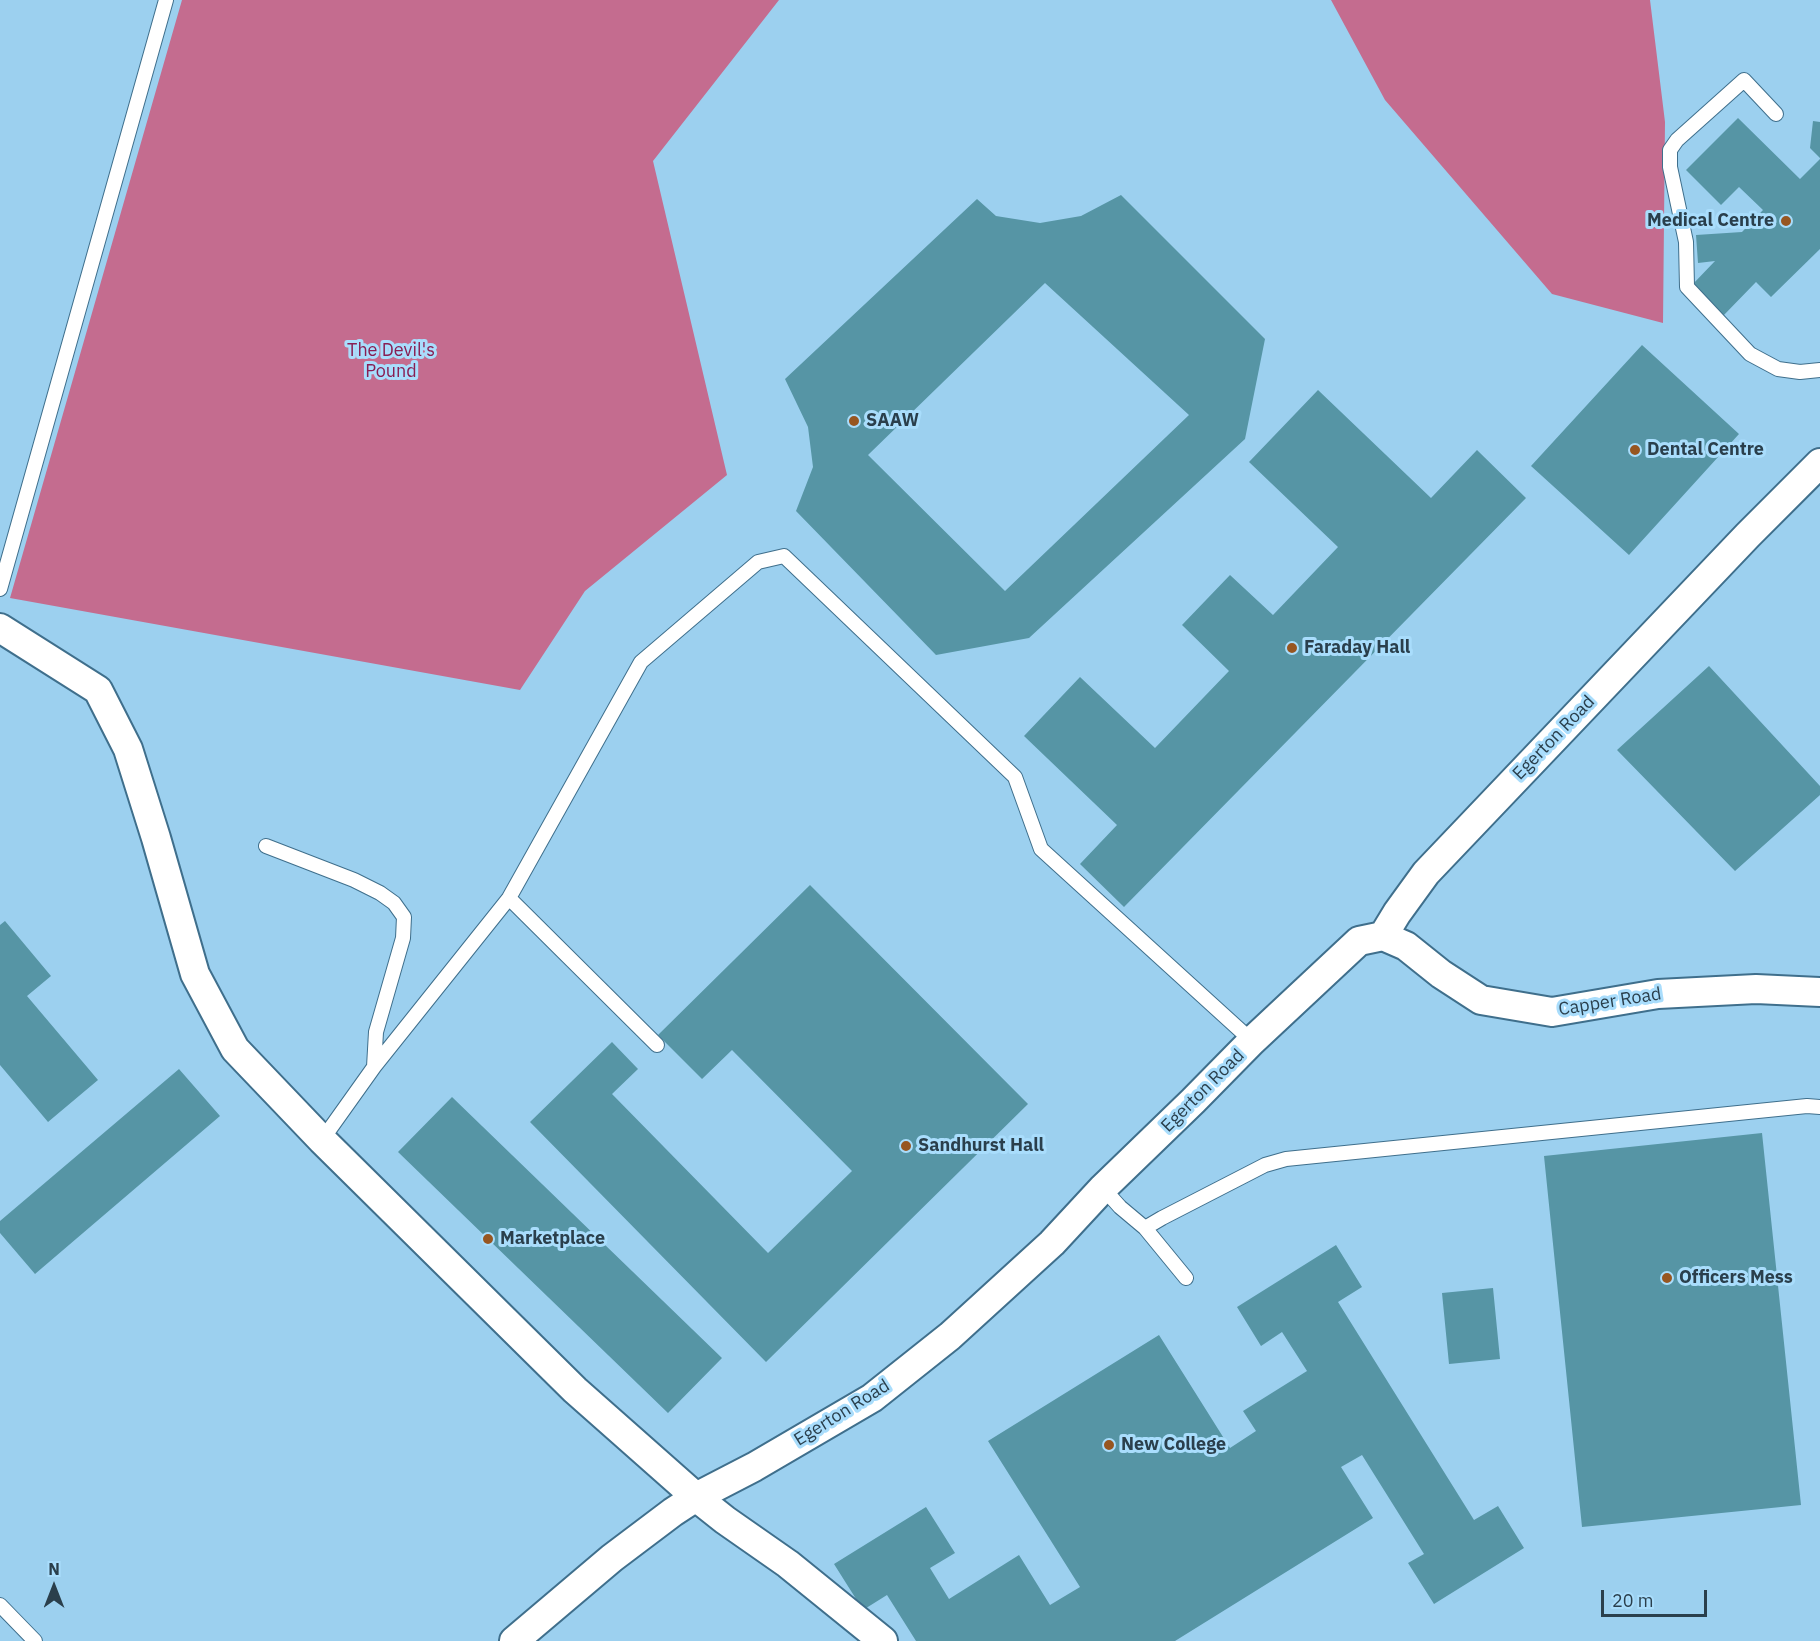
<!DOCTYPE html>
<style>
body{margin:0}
#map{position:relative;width:1820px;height:1641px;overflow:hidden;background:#9cd0ef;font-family:"IBM Plex Sans",sans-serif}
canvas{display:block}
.north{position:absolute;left:24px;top:1557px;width:60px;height:60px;-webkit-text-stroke:4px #a9ddfc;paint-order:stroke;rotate:0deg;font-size:16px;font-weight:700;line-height:24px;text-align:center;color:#2a3f4c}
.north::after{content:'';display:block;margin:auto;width:21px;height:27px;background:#2a3f4c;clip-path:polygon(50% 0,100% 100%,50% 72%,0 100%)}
.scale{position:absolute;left:1601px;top:1590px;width:106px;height:27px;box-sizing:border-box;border:3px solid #2a3f4c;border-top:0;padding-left:8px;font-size:18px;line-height:21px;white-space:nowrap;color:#2a3f4c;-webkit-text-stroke:4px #a9ddfc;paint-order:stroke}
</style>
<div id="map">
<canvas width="1820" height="1641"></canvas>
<div class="north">N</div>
<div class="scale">20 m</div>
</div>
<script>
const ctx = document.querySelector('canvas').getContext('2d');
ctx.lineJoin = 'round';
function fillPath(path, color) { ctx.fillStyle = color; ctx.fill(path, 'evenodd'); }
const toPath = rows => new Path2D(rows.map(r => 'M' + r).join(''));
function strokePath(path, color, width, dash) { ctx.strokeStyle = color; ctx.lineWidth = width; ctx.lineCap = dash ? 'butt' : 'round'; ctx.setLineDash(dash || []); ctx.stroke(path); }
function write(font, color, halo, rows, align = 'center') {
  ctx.font = font + ' "IBM Plex Sans",sans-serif'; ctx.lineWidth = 6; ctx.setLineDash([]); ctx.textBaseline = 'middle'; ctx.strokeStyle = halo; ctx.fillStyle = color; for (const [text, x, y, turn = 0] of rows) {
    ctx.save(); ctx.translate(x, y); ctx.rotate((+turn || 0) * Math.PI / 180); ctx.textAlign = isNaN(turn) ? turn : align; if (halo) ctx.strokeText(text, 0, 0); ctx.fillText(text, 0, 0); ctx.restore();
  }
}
const forest = toPath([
 [182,0,779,0,653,161,727,475,585,591,520,690,10,598],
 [1331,0,1650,0,1665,122,1663,323,1552,294,1385,100]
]);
const building = toPath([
 [1738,118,1800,179,1820,159,1820,249,1771,297,1756,282,1723,316,1692,285,1715,261,1698,263,1696,235,1742,232,1763,210,1739,187,1721,205,1686,170],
 [1813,121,1820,122,1820,158,1810,148],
 [1121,195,1265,339,1245,439,1029,638,936,655,796,511,813,467,808,427,785,379,977,199,996,216,1040,223,1081,216],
 [1045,283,1189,415,1005,591,868,455],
 [1642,345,1739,434,1629,555,1531,466],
 [1318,390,1431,498,1477,450,1526,498,1124,907,1080,864,1117,825,1024,736,1080,677,1155,748,1229,671,1182,625,1230,575,1273,615,1338,547,1249,462],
 [1709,666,1820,786,1820,795,1735,871,1617,750],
 [810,885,1028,1104,766,1362,530,1122,612,1042,638,1069,612,1094,768,1253,852,1171,732,1050,702,1079,658,1035],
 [5,921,51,976,27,996,98,1080,48,1122,0,1065,0,925],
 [179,1069,220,1116,35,1274,0,1233,0,1221],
 [452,1097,722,1358,668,1413,398,1152],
 [1762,1133,1801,1505,1582,1527,1544,1156],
 [1336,1245,1362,1287,1338,1302,1474,1520,1498,1506,1524,1548,1434,1604,1408,1563,1424,1554,1362,1455,1341,1467,1373,1518,1175,1641,916,1641,887,1595,863,1610,834,1564,926,1507,955,1553,930,1568,949,1599,1019,1555,1050,1605,1080,1587,988,1441,1159,1335,1230,1448,1256,1431,1243,1411,1307,1371,1282,1332,1261,1346,1237,1307],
 [1493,1288,1500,1359,1449,1364,1442,1293]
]);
const lane = toPath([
 [1776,114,1744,80,1677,140,1670,150,1670,167,1686,242,1687,287,1750,354,1778,369,1800,372,1820,370],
 [0,589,166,0],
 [266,846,354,880,380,893,394,903,404,917,403,938,376,1032,374,1067],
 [509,898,657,1045],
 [322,1140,374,1067,509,898,641,662,758,562,784,556,1015,777,1041,849,1252,1041],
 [1103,1188,1120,1207,1145,1228,1186,1278],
 [1145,1228,1162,1218,1265,1165,1286,1159,1807,1106,1820,1107],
 [0,1605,35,1641]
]);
const street = toPath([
 [0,628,98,690,128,749,156,838,195,974,235,1049,322,1140,575,1390,696,1497,725,1520,788,1564,883,1641],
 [1383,936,1397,913,1426,873,1748,535,1820,463],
 [1383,936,1406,946,1441,974,1481,1000,1552,1012,1658,994,1756,989,1820,992],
 [514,1641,612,1558,673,1512,696,1497,754,1467,872,1398,950,1336,1052,1243,1103,1188,1193,1101,1252,1041,1359,941,1383,936]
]);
const markers = [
 [1786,221,6,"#975621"],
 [854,421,6,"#975621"],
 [1635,450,6,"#975621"],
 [1292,648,6,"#975621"],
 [906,1146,6,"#975621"],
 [488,1239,6,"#975621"],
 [1667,1278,6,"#975621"],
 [1109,1445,6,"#975621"]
];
const poiNames = [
 ["Medical Centre",1774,221,"right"],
 ["SAAW",866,421],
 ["Dental Centre",1647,450],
 ["Faraday Hall",1304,648],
 ["Sandhurst Hall",918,1146],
 ["Marketplace",500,1239],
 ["Officers Mess",1679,1278],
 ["New College",1121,1445]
];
const parkNames = [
 ["The Devil's",391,351],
 ["Pound",391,372]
];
const streetNames = [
 ["Egerton Road",1554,738,-46],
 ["Capper Road",1610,1002,-9],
 ["Egerton Road",1203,1091,-45],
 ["Egerton Road",842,1413,-32]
];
fillPath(forest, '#c46c8f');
fillPath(building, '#5695a5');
strokePath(lane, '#3f6f8c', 16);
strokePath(street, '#3f6f8c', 32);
strokePath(lane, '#fff', 14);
strokePath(street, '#fff', 28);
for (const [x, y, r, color] of markers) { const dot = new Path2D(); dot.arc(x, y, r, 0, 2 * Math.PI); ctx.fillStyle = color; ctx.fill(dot); strokePath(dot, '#a9ddfc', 2); }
write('bold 18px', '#2a3f4c', '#a9ddfc', poiNames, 'left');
write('18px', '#891e53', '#a9ddfc', parkNames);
write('18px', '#2a3f4c', '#a9ddfc', streetNames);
</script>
